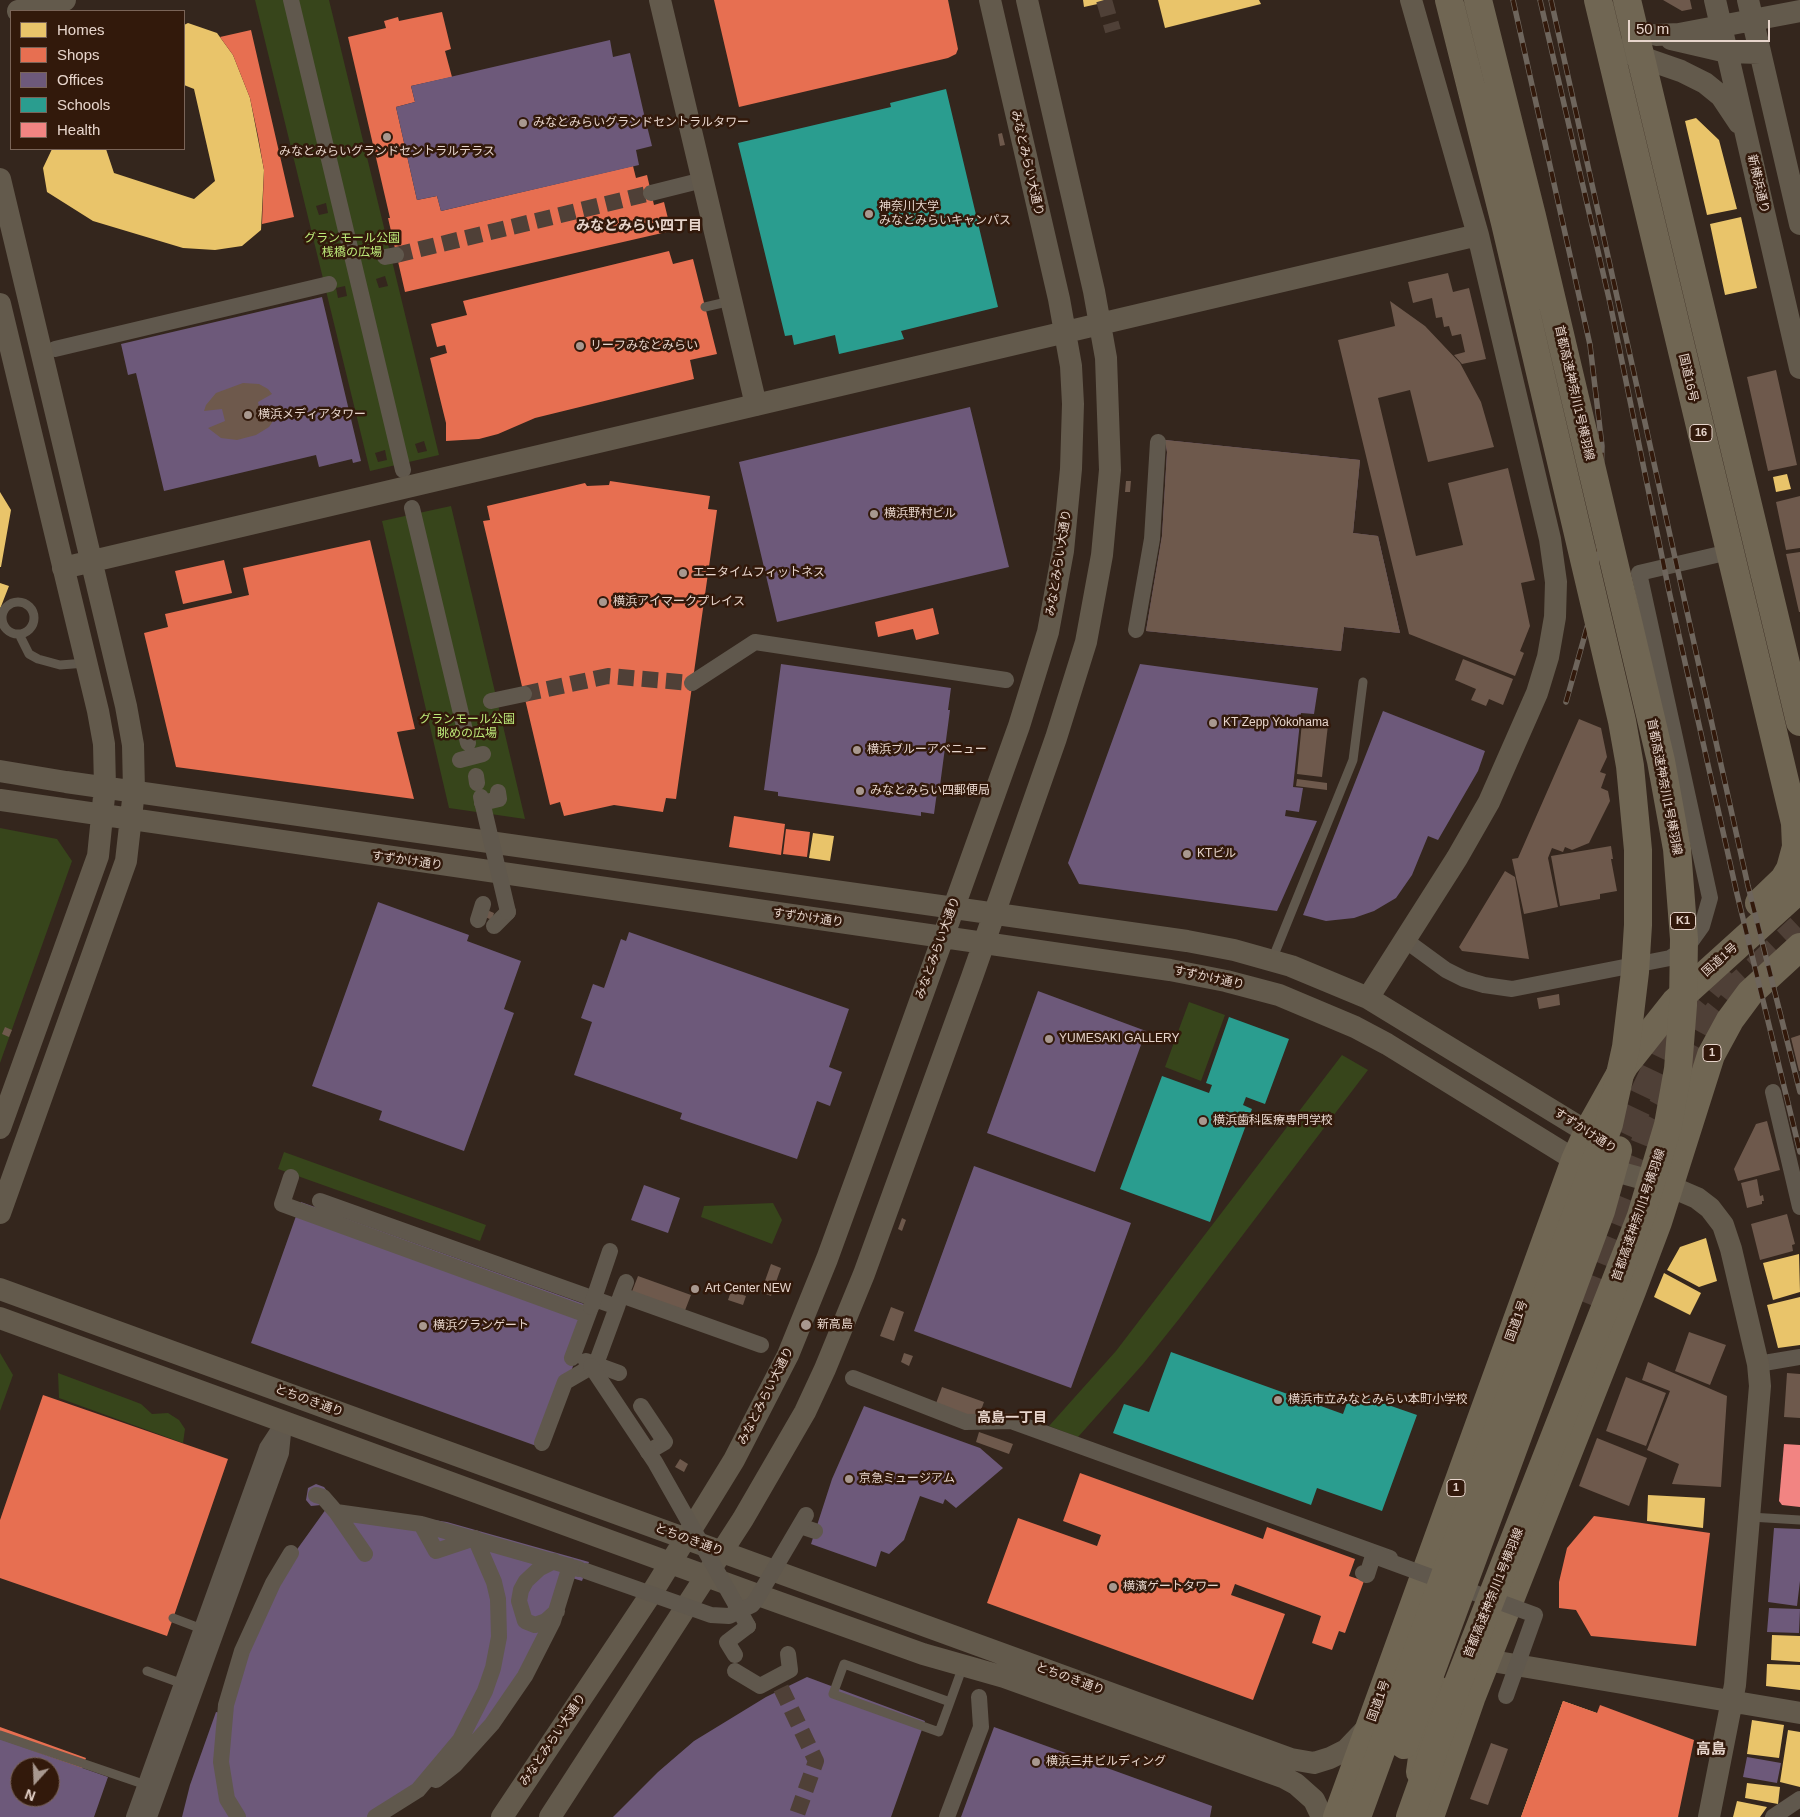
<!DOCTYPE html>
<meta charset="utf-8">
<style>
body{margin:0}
#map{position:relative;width:1800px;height:1817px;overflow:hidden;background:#34261d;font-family:Arial,sans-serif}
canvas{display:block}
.legend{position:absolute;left:10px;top:10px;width:175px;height:140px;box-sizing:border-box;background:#32190b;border:1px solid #7a6458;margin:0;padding:6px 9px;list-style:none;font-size:15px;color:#e7d5cc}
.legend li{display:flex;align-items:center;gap:10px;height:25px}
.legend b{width:25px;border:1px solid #7a6458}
.north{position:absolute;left:10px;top:1757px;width:50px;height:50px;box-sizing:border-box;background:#32190b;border:1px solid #7a6458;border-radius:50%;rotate:200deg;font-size:14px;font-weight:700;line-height:20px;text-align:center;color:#e7d5cc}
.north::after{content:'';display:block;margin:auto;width:18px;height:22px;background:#a8988f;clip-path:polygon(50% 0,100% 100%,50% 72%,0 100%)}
.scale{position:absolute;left:1628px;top:20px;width:142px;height:22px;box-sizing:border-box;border:2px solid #e7d5cc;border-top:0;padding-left:6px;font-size:15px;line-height:18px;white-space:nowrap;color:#e7d5cc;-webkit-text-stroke:4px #32190b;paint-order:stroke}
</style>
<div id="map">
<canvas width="1800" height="1817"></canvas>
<ul class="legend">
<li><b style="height:14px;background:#e9c46a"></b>Homes</li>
<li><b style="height:14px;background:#e76f51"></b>Shops</li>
<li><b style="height:14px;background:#6d597a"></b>Offices</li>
<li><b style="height:14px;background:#2a9d8f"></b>Schools</li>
<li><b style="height:14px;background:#f28482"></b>Health</li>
</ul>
<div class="north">N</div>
<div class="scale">50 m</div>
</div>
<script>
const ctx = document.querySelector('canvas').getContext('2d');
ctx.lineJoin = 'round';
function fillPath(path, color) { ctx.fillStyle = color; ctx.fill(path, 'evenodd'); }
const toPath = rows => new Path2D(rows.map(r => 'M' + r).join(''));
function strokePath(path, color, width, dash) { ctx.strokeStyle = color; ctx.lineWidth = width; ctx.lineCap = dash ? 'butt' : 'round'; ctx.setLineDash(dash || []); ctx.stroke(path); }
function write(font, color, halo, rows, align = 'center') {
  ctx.font = font + ' Arial,"Noto Sans JP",sans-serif'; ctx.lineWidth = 5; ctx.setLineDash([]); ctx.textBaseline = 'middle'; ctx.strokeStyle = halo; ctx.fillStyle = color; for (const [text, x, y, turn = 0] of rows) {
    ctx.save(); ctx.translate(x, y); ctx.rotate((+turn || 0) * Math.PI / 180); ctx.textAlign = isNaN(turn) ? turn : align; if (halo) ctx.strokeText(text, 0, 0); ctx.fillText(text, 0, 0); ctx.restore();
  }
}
const green = toPath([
 [255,0,329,0,439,455,370,471],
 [326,203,328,213,319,215,316,206],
 [385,276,388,286,379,288,376,279],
 [345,286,347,296,338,298,336,288],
 [424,441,427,451,418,453,415,444],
 [385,450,387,460,378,462,375,453],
 [451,506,525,819,449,808,382,521],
 [0,828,57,839,72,861,0,1063],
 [1189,1002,1225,1015,1201,1081,1165,1067],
 [1342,1055,1368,1070,1179,1319,1143,1364,1078,1437,1049,1426,1116,1351],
 [284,1152,486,1225,480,1241,278,1169],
 [773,1203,782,1220,772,1244,701,1217,704,1206],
 [0,1353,13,1375,0,1411],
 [58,1373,128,1399,141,1404,152,1414,168,1413,179,1420,185,1429,183,1443,59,1398]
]);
const homes = toPath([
 [1083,0,1111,0,1111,1,1084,7],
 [1158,0,1259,0,1261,4,1165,28],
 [188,23,217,33,233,55,250,98,264,170,261,230,242,246,215,250,183,248,93,221,47,192,43,168,52,149,106,149,114,173,194,199,215,181,194,89,184,85,184,25],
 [1696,118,1719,140,1737,209,1707,215,1685,121],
 [1741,217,1757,288,1725,295,1710,224],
 [1787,474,1791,489,1776,492,1773,477],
 [0,492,11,510,1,567,0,567],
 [0,583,9,586,0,609],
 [813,833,834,836,830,861,809,858],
 [1706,1238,1717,1281,1699,1287,1667,1270,1680,1247],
 [1799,1254,1800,1292,1773,1300,1763,1263],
 [1664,1273,1701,1293,1690,1315,1654,1297],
 [1800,1297,1800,1345,1778,1348,1767,1305],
 [1648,1495,1705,1498,1703,1528,1647,1521],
 [1772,1635,1800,1636,1800,1662,1771,1660],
 [1767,1664,1800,1665,1800,1690,1766,1686],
 [1563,1701,1678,1742,1651,1817,1610,1817,1626,1774,1588,1760,1571,1806,1601,1817,1521,1817],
 [1752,1720,1784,1725,1779,1758,1747,1754],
 [1788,1730,1800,1732,1800,1787,1780,1782],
 [1747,1783,1780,1787,1778,1804,1745,1798],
 [1737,1801,1767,1807,1760,1817,1733,1817]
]);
const shops = toPath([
 [714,0,948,0,958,49,956,54,948,58,739,107],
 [442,12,451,49,445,51,452,77,411,86,415,102,396,107,417,200,437,196,441,211,633,166,636,178,647,175,654,205,664,202,671,231,405,292,388,218,390,218,348,37,386,28,384,21,398,17,399,21],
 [251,30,294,217,262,224,264,170,258,136,250,98,233,55,220,37],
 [669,251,673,264,693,259,717,354,690,360,694,379,535,418,498,434,479,439,446,441,446,423,430,358,447,353,445,345,437,347,431,324,467,315,463,301],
 [610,481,710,496,708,509,717,510,676,799,666,798,663,812,614,805,564,816,560,802,550,805,483,521,490,520,487,506,585,483,587,486,609,485],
 [370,540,415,729,397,732,414,799,176,767,144,633,168,627,165,614,249,595,243,568],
 [224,560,232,593,183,604,175,571],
 [933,608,939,634,916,640,913,629,878,637,875,622],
 [734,816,785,824,781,855,729,847],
 [786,829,810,832,807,857,783,854],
 [43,1395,228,1459,167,1636,0,1578,0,1520],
 [1080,1473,1263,1539,1267,1527,1355,1559,1349,1576,1364,1581,1345,1633,1339,1631,1332,1650,1312,1643,1321,1616,1235,1584,1231,1595,1285,1614,1253,1700,987,1603,1018,1518,1097,1546,1101,1535,1063,1521],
 [1594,1516,1710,1533,1696,1646,1591,1636,1576,1610,1559,1608,1559,1582,1567,1548],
 [1563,1701,1597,1713,1600,1705,1694,1740,1678,1817,1521,1817],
 [0,1727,86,1758,82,1769,0,1739]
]);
const offices = toPath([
 [610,40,613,57,630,53,644,114,652,146,636,150,639,165,441,211,437,196,417,200,396,107,415,102,411,86],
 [322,297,361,461,353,463,352,459,319,467,316,455,164,491,136,373,128,375,121,344],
 [970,407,1009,567,777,622,739,462],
 [1165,440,1360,460,1353,533,1378,536,1400,633,1344,627,1341,651,1146,631,1162,536,1167,452],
 [781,664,951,688,948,710,950,710,939,793,937,792,934,814,921,812,921,816,778,796,778,792,764,790],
 [1140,664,1318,688,1314,714,1301,713,1293,787,1303,788,1299,812,1286,810,1285,816,1317,821,1277,911,1079,884,1068,863],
 [1383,711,1485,751,1478,771,1438,840,1428,836,1412,875,1396,898,1374,911,1354,918,1326,921,1303,915],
 [378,902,469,935,467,941,521,961,504,1009,514,1013,464,1151,379,1120,382,1111,312,1086],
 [629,932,849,1009,829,1067,842,1072,830,1106,817,1101,797,1159,680,1119,682,1113,574,1075,592,1022,581,1018,593,984,604,988,621,939,626,941],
 [1038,991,1146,1031,1095,1172,987,1133],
 [974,1166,1131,1223,1071,1388,914,1331],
 [644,1185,680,1198,668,1233,631,1220],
 [301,1202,595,1308,542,1448,251,1343],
 [864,1406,980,1448,1003,1468,956,1508,945,1499,943,1504,920,1496,904,1540,889,1554,881,1551,876,1567,811,1544,832,1479],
 [316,1484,324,1487,338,1505,447,1522,589,1562,582,1581,572,1578,562,1611,454,1771,387,1817,182,1817,190,1785,216,1712,221,1713,293,1555,326,1509,321,1505,311,1506,306,1500,308,1488],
 [1774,1528,1800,1529,1800,1581,1797,1606,1768,1602],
 [1769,1608,1800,1609,1799,1633,1767,1632],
 [807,1677,925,1721,891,1817,613,1817,658,1772,694,1741,766,1697],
 [994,1727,1212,1806,1210,1817,961,1817],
 [0,1739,108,1777,94,1817,0,1817],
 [20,1767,50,1767,50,1797,20,1797],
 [1747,1757,1781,1763,1777,1783,1743,1777]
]);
const schools = toPath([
 [946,89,998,307,901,331,904,339,839,354,835,335,794,345,792,335,785,336,738,143,891,107,890,103],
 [1229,1017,1289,1039,1265,1104,1246,1097,1243,1105,1252,1109,1210,1222,1120,1189,1162,1076,1209,1093,1212,1085,1206,1083],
 [1171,1352,1343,1414,1351,1392,1417,1415,1382,1511,1317,1488,1311,1505,1113,1433,1124,1404,1149,1412]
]);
const health = toPath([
 [1784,1444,1800,1445,1800,1507,1782,1505,1779,1501]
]);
const building = toPath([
 [1663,0,1690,0,1692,9,1682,11],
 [1002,133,1005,145,1000,146,998,134],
 [1448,273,1453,292,1469,288,1486,359,1462,364,1454,355,1465,352,1461,334,1452,336,1449,326,1444,327,1442,317,1436,318,1432,298,1413,303,1408,282],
 [1390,301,1425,326,1460,363,1481,402,1494,447,1428,462,1410,390,1378,398,1416,556,1463,545,1448,483,1508,468,1535,580,1521,583,1530,626,1520,651,1524,653,1515,676,1409,634,1338,340,1395,326],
 [1776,370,1797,465,1768,471,1747,377],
 [243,383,259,384,268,389,272,394,258,402,260,411,276,412,275,418,269,427,256,435,237,440,221,438,208,428,225,421,222,409,204,411,206,405,216,393],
 [1165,440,1360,460,1353,533,1378,536,1400,633,1344,627,1341,651,1146,631,1162,536,1167,452],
 [1126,481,1131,481,1130,492,1125,492],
 [1800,496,1800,548,1786,550,1776,502],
 [1800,552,1800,612,1799,612,1786,554],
 [1463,659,1513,679,1503,705,1489,699,1486,706,1471,700,1476,689,1455,680],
 [1579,719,1601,728,1607,757,1600,772,1606,774,1601,788,1608,791,1610,801,1589,843,1572,850,1565,847,1563,852,1552,848,1548,858,1558,907,1524,914,1512,859,1518,858],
 [1302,722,1328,725,1322,777,1297,774],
 [1297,779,1327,783,1327,790,1296,786],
 [1611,846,1613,859,1611,859,1617,891,1600,894,1600,899,1560,906,1551,856],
 [1505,871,1515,877,1529,959,1462,951,1459,947],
 [487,910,494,913,492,920,485,917],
 [1559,994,1560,1005,1539,1009,1537,998],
 [5,1027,12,1030,9,1037,2,1034],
 [1800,1035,1800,1071,1799,1071,1791,1038],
 [1767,1121,1780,1170,1738,1181,1734,1169,1756,1124],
 [1757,1179,1760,1196,1763,1195,1764,1201,1762,1201,1762,1204,1747,1208,1741,1183],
 [1787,1214,1795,1244,1792,1245,1793,1251,1760,1260,1751,1224],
 [902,1218,906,1220,902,1231,898,1229],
 [771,1264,781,1268,771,1296,761,1292],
 [638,1276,691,1295,684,1313,631,1294],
 [731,1291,746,1296,743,1305,728,1300],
 [891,1307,904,1312,894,1341,880,1336],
 [1689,1332,1726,1345,1710,1385,1675,1371],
 [904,1353,913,1356,909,1366,901,1362],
 [1648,1362,1727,1396,1721,1487,1672,1484,1679,1464,1647,1450,1670,1391,1642,1380],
 [1787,1373,1800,1374,1800,1418,1784,1417],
 [1626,1377,1666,1393,1646,1446,1606,1431],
 [942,1387,984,1402,977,1421,935,1406],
 [979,1432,1013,1444,1009,1454,976,1442],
 [1597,1438,1647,1458,1629,1506,1579,1486],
 [680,1459,688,1464,684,1472,675,1467],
 [1491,1743,1508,1749,1488,1805,1470,1799]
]);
const streetTunnel = toPath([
 [1104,0,1113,31],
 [396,255,651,193],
 [524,694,608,676,692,683],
 [781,1688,816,1761,796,1817]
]);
const highwayTunnel = toPath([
 [1607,1172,1674,1030,1725,968],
 [1581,1301,1651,1128,1702,1032,1740,985,1800,928]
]);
const lane = toPath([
 [705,307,731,301],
 '2 618a16 16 0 1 1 32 0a16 16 0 1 1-32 0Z',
 [19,634,29,654,38,659,60,665,86,663],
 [1272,960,1353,760,1363,682],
 [1750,1517,1800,1520],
 [173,1618,202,1629],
 [147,1671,183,1684],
 [950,1702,844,1664,833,1694,939,1732,950,1702,963,1666],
 [0,1735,146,1785]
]);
const street = toPath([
 [291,0,403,470],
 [651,193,703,180],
 [385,257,396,255],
 [55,349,329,284],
 [412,508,468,743],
 [1136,630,1152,539,1158,442],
 [692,683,755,642,1006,680],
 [491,701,524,694],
 [460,760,483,754],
 [476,776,477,783],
 [482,803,499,799,498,792],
 [478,920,483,904],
 [494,926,508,912],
 [1405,940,1446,970,1464,979,1484,985,1512,989,1670,958,1687,947,1702,926,1710,898,1639,573,1729,552],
 [1773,1092,1800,1207],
 [291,1177,282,1204,587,1315],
 [320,1201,617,1307,621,1295],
 [626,1282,621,1295,761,1345],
 [572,1358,591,1307],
 [586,1361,619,1373],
 [1758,1364,1800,1357],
 [853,1378,966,1422,1011,1421,1390,1558],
 [641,1406,665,1442,648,1452],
 [542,1443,565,1382,596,1364,617,1307],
 [316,1495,323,1497,336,1512,421,1524,579,1569],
 [336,1512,365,1554],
 [800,1526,815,1531],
 [554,1561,540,1568,526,1581,521,1590,519,1601,525,1621,535,1625,546,1621,557,1611],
 [1363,1573,1367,1575,1373,1556,1377,1557],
 [735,1655,727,1642,748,1626],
 [436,1780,455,1765,492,1724,525,1676,553,1621,570,1566],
 [134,1817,267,1448,284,1422],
 [149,1817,281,1453,284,1424],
 [238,1817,227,1799,221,1762,226,1705,242,1651,273,1583,291,1553],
 [375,1817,418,1790,460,1740,485,1691,493,1668,499,1637,498,1599,494,1582,475,1538,436,1551,421,1524],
 [947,1817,981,1727,979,1697],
 [1773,1817,1800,1799]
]);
const secondary = toPath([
 [660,0,756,405],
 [1715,0,1800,368],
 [1748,0,1800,224],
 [18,11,65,0],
 [1656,35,1679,34,1800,11],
 [1671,39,1727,52,1760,53],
 [1609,46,1681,71,1705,83,1721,96,1739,123],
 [0,179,126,706,133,745,134,791,126,861,0,1213],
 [0,304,98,711,104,744,105,787,98,856,0,1128],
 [63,568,1478,235],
 [0,771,66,782,1187,941,1234,950,1291,966,1368,998,1602,1141],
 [0,800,1170,970,1226,981,1279,995,1355,1027,1387,1044,1575,1160,1669,1186,1697,1198,1710,1208,1723,1225,1731,1249,1758,1364,1760,1386,1735,1685,1709,1817],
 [1368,998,1457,858,1489,802,1537,693,1548,657,1555,617,1556,582,1550,539,1478,235,1411,0],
 [0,1289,1291,1759,1314,1763,1330,1758,1346,1750,1368,1727],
 [0,1318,747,1591,923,1654,1004,1677,1285,1778,1296,1784,1314,1800,1322,1817],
 [1486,1660,1800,1713],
 [502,1817,653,1591,707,1504,734,1460,788,1355,827,1259,862,1163,1019,726,1048,632,1063,551,1071,469,1073,404,1071,366,1059,299,990,0],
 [550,1817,743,1519,805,1412,825,1369,864,1274,972,977,1056,738,1086,642,1102,555,1110,470,1106,358,1094,291,1027,0]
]);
const highway = toPath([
 [1598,0,1800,844],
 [1627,0,1800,722],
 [1759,903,1784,879,1790,869,1796,847,1795,824],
 [1420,1772,1427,1722,1436,1689],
 [1337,1817,1575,1160,1588,1131,1625,1065,1675,1002,1800,889],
 [1430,1817,1472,1696,1632,1291,1658,1222,1711,1055,1730,1020,1750,993,1800,947]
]);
const rail = toPath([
 [1513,0,1590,345,1602,446,1599,543,1588,624,1566,702],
 [1540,0,1610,303,1669,591,1737,894,1800,1152],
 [1551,0,1748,886,1800,1092]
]);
const streetBridge = toPath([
 [481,797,508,912],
 [591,1307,610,1251],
 [591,1366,655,1462,748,1626],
 [1377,1555,1377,1557,1535,1615,1506,1696],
 [586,1571,711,1615,729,1616,752,1605,756,1600,806,1515],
 [735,1671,760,1686,790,1670,788,1654]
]);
const highwayBridge = toPath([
 [1404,1745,1601,1211,1618,1150],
 [1357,1817,1609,1124,1626,1047,1635,972,1638,925,1638,850,1630,766,1622,721,1505,223,1449,0],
 [1410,1817,1456,1688,1641,1216,1668,1125,1678,1069,1683,1005,1684,939,1677,849,1661,761,1532,216,1478,0]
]);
const markers = [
 [523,123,5,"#a8988f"],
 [387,137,5,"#a8988f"],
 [869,214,5,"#a8988f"],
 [580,346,5,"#a8988f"],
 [248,415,5,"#a8988f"],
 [874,514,5,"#a8988f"],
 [683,573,5,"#a8988f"],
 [603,602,5,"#a8988f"],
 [1213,723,5,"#a8988f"],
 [857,750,5,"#a8988f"],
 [860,791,5,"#a8988f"],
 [1187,854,5,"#a8988f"],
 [1049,1039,5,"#a8988f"],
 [1203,1121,5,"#a8988f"],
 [695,1289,5,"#a8988f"],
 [806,1325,6,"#a8988f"],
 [423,1326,5,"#a8988f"],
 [1278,1400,5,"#a8988f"],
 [849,1479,5,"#a8988f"],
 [1113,1587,5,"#a8988f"],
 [1036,1762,5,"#a8988f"]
];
const shields = [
 [1701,433,22],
 [1683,921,25],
 [1712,1053,18],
 [1456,1488,18]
];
const shieldNames = [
 ["16",1701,433],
 ["K1",1683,921],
 ["1",1712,1053],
 ["1",1456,1488]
];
const poiNames = [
 ["みなとみらいグランドセントラルタワー",533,123],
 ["みなとみらいグランドセントラルテラス",387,152,"center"],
 ["神奈川大学",879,207],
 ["みなとみらいキャンパス",879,221],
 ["リーフみなとみらい",590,346],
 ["横浜メディアタワー",258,415],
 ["横浜野村ビル",884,514],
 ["エニタイムフィットネス",693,573],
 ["横浜アイマークプレイス",613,602],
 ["KT Zepp Yokohama",1223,723],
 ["横浜ブルーアベニュー",867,750],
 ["みなとみらい四郵便局",870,791],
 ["KTビル",1197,854],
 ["YUMESAKI GALLERY",1059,1039],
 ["横浜歯科医療専門学校",1213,1121],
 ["Art Center NEW",705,1289],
 ["新高島",817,1325],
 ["横浜グランゲート",433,1326],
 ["横浜市立みなとみらい本町小学校",1288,1400],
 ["京急ミュージアム",859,1479],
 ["横濱ゲートタワー",1123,1587],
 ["横浜三井ビルディング",1046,1762]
];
const streetNames = [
 ["みなとみらい大通り",1027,163,77],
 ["新横浜通り",1758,184,77],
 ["国道16号",1688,378,77],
 ["首都高速神奈川1号横羽線",1574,393,77],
 ["みなとみらい大通り",1059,563,-81],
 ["首都高速神奈川1号横羽線",1664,787,79],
 ["すずかけ通り",407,861,8],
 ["すずかけ通り",808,918,8],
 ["みなとみらい大通り",938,948,-70],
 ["国道1号",1720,960,-42],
 ["すずかけ通り",1209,978,12],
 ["すずかけ通り",1585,1131,33],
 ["首都高速神奈川1号横羽線",1639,1215,-71],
 ["国道1号",1517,1321,-70],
 ["みなとみらい大通り",766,1396,-63],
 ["とちのき通り",309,1401,20],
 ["とちのき通り",689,1540,20],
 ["首都高速神奈川1号横羽線",1494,1593,-68],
 ["とちのき通り",1070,1679,20],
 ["国道1号",1379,1701,-70],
 ["みなとみらい大通り",553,1740,-56]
];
const parkNames = [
 ["グランモール公園",352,239],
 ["桟橋の広場",352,253],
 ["グランモール公園",467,720],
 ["眺めの広場",467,734]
];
const neighbourhoodNames = [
 ["みなとみらい四丁目",639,226],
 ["高島一丁目",1012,1418]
];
const quarterNames = [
 ["高島",1711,1750]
];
fillPath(green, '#37451b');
fillPath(homes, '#e9c46a');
fillPath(shops, '#e76f51');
fillPath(offices, '#6d597a');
fillPath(schools, '#2a9d8f');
fillPath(health, '#f28482');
fillPath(building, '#6e594c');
strokePath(streetTunnel, '#4f4037', 16, [16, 8]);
strokePath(highwayTunnel, '#4f4037', 28, [28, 14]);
strokePath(lane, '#60584d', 9);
strokePath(street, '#60584d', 16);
strokePath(secondary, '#635a4c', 22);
strokePath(highway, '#706653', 28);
strokePath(rail, '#6e655c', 5.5);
strokePath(rail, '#32190b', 4, [11]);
strokePath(streetBridge, '#60584d', 16);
strokePath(highwayBridge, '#706653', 28);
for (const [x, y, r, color] of markers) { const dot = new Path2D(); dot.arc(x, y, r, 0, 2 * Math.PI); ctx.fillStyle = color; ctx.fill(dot); strokePath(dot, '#32190b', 2); }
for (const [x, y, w] of shields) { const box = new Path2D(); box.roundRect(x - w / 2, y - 8.5, w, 17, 4); ctx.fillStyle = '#32190b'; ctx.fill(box); strokePath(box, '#e7d5cc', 1); }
write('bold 11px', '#e7d5cc', null, shieldNames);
write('12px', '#e7d5cc', '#32190b', poiNames, 'left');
write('12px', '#e7d5cc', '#32190b', streetNames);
write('12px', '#bdea79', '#32190b', parkNames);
write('bold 14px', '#e7d5cc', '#32190b', neighbourhoodNames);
write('bold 15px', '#e7d5cc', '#32190b', quarterNames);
</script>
